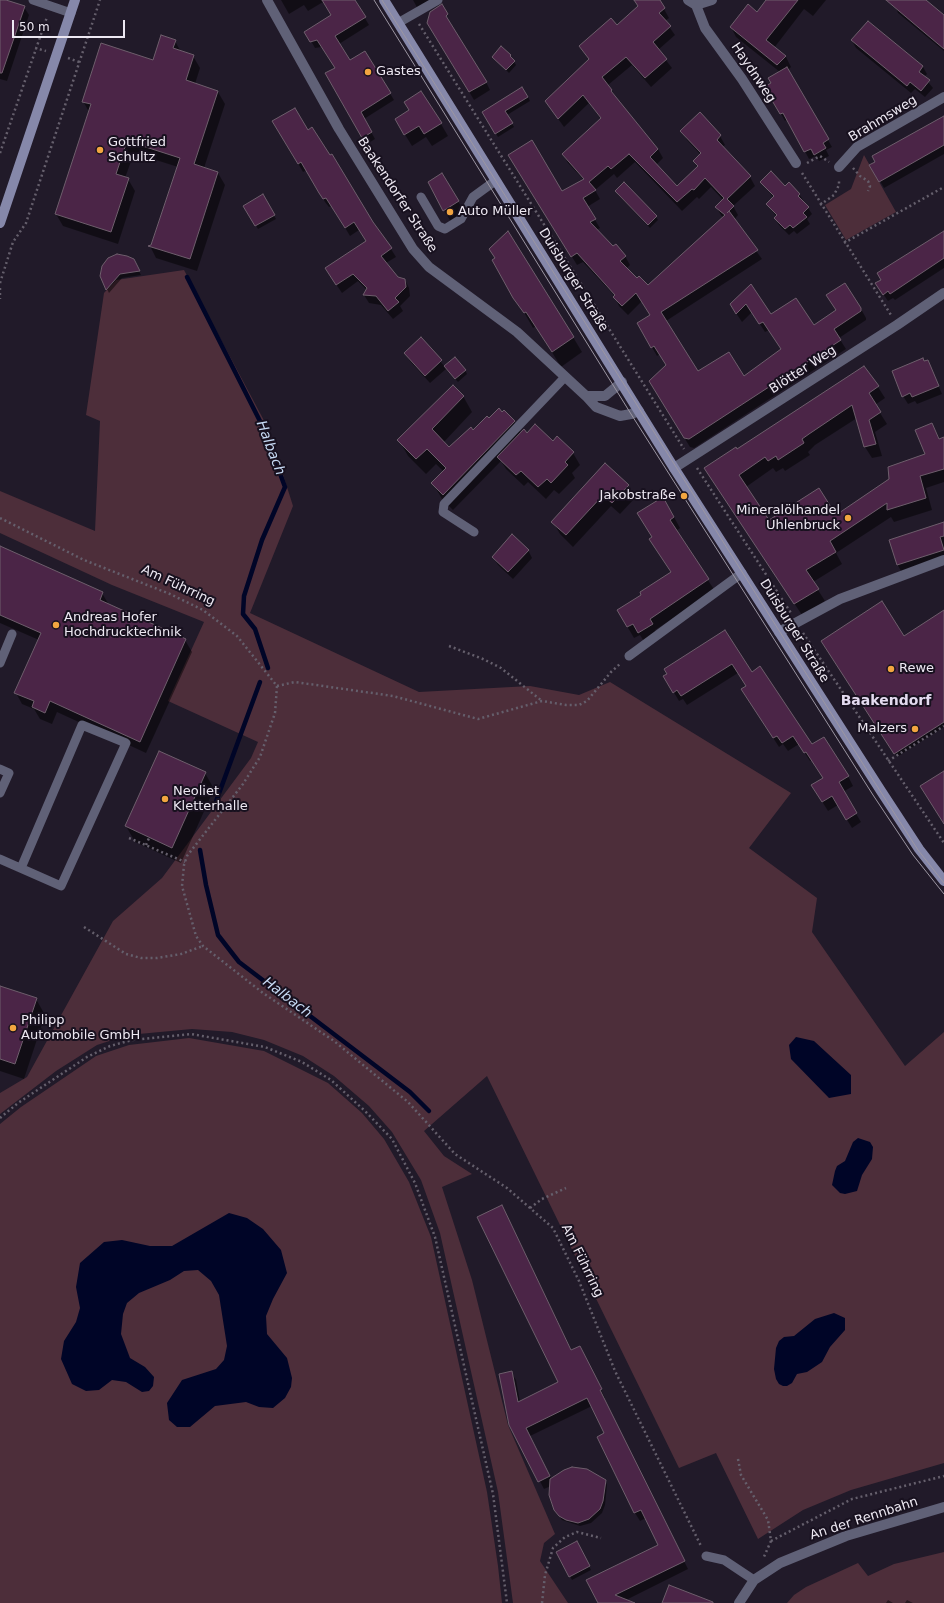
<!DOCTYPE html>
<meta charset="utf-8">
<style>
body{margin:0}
#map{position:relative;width:944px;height:1603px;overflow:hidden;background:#211a29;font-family:"DejaVu Sans",sans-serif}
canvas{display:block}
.scale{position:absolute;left:12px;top:20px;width:113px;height:18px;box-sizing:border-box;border:2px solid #ede8f2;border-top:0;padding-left:5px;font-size:12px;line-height:14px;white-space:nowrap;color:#ede8f2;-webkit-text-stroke:3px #18111f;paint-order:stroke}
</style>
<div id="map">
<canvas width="944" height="1603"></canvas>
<div class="scale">50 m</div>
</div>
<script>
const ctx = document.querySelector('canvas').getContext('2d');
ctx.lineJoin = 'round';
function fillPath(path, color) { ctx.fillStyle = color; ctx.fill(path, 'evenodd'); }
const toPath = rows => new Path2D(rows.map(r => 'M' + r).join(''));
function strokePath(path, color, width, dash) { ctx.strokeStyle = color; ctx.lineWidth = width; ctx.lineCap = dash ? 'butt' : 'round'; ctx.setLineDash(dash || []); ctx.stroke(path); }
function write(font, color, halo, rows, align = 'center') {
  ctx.font = font + ' "DejaVu Sans",sans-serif'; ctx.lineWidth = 4; ctx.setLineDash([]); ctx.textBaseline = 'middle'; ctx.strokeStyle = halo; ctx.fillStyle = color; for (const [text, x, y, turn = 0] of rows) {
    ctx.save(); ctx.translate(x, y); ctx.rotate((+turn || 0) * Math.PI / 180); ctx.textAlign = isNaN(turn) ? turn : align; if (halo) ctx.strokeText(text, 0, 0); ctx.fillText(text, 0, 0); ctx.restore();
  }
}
const green = toPath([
 [864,155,896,212,846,240,825,205,851,189],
 [184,270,269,430,293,506,250,613,419,692,530,686,579,695,610,682,791,793,749,848,817,898,812,932,905,1066,944,1032,944,1463,851,1490,803,1510,758,1539,716,1453,679,1468,487,1076,424,1131,444,1156,472,1174,442,1187,472,1280,508,1425,555,1534,544,1543,540,1561,568,1603,513,1603,498,1492,440,1233,421,1180,392,1132,369,1106,334,1076,303,1056,264,1040,232,1032,192,1029,128,1035,97,1045,56,1071,0,1114,0,1093,27,1077,113,921,162,878,251,758,258,742,168,701,204,622,112,585,0,533,0,491,95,531,100,421,86,415,104,293,116,280],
 [189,1038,264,1051,328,1083,362,1113,384,1139,409,1182,431,1237,487,1492,498,1566,502,1603,0,1603,0,1124,21,1107,96,1056,129,1045],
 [944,1552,944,1603,787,1603,794,1595,806,1587,858,1563,868,1576,894,1564]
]);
const water = toPath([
 [796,1037,814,1041,851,1075,851,1094,829,1098,791,1059,789,1045],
 [858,1138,870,1142,873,1147,872,1159,862,1175,857,1191,845,1194,840,1193,832,1185,835,1171,837,1166,845,1161,853,1142],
 [229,1213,247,1218,263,1229,281,1250,287,1273,273,1299,266,1316,267,1334,287,1358,292,1378,291,1387,285,1398,273,1408,259,1407,246,1402,215,1406,190,1427,177,1427,169,1420,167,1403,182,1380,216,1369,224,1360,227,1346,219,1295,211,1281,198,1270,184,1271,170,1280,139,1293,127,1303,123,1314,121,1334,130,1358,145,1367,154,1377,153,1386,149,1391,142,1392,126,1382,112,1380,99,1390,86,1391,72,1384,61,1359,64,1341,76,1322,80,1308,76,1287,80,1263,104,1242,122,1240,150,1246,172,1246],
 [834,1313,845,1318,845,1330,830,1347,822,1362,807,1372,797,1374,792,1383,787,1386,783,1386,779,1384,776,1379,774,1369,776,1348,779,1341,784,1337,794,1336,815,1319]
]);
const shadow = toPath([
 [0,0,24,7,29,15,7,81,0,79],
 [281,0,354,0,369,25,339,44,350,62,365,52,394,100,364,119,375,139,367,144,326,74,336,68,322,47,315,48,306,32,332,15,323,2,308,11,304,5,289,14],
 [413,0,434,0,419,11],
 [635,0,659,0,669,18,665,21,675,35,658,50,672,68,651,87,632,65,608,85,616,99,658,149,663,158,656,165,677,187,698,168,694,161,701,155,687,140,682,131,700,114,720,136,725,145,722,147,750,177,755,186,733,206,738,215,734,220,762,259,666,321,698,373,744,377,782,350,769,330,765,332,752,312,742,322,736,313,751,285,771,315,814,326,861,309,866,318,866,320,839,338,846,349,694,448,690,447,655,390,667,365,660,354,657,356,638,323,651,315,642,301,628,315,619,306,615,296,583,262,577,265,515,164,562,192,584,180,568,163,563,154,601,119,589,103,564,127,546,102,589,60,580,46,617,26,639,6],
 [635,162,682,211,697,197,699,199,711,187,723,200,716,207,723,218,648,287,637,280,626,269,630,265,625,256,613,248,596,230,600,228,587,207,600,199,595,190,614,174,617,178],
 [768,0,826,0,813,16,804,9,774,48,786,57,791,67,788,70,832,147,826,150,829,156,819,161,816,156,809,159,788,119,785,121,766,87,772,84,780,72,736,37,731,27,757,13],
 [893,0,925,0,944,16,944,51,898,13],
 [868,22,923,67,927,74,924,77,933,88,925,97,915,89,911,93,856,48,852,41],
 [428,23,486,82,490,90,474,100],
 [175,41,181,52,193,56,200,68,195,84,218,92,225,104,204,168,218,173,225,185,197,271,156,258,150,246,152,246,178,167,134,153,125,178,128,179,135,191,118,244,63,226,56,214,89,112,83,101,154,61],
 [510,55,516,65,509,73,493,57],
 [528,97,530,101,507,115,514,127,498,137,483,112],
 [944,117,944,154,884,188,871,166],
 [396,120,441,124,448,136,432,146,426,137,412,146],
 [274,122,308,131,391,249,396,257,386,263,397,278,405,280,409,288,410,296,400,306,403,311,393,319,381,305,369,303,364,295,367,290,358,281,342,293,331,277,367,242,359,230,350,236,332,206,329,207,325,202,307,170,303,172],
 [761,182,785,187,799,194,812,214,807,219,810,224,797,234,794,231,789,235,779,225,775,218,777,217,767,204,774,198],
 [624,183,656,217,658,220,650,228,618,195,616,191],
 [262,196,276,219,258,229,245,206],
 [458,201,465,213,451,222,444,210],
 [944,232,944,268,895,300,893,298,888,301,881,291,882,280,878,273],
 [117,255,133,260,141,275,122,278,109,293,101,276,105,262],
 [494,260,573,337,582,352,561,367,536,326,533,328],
 [421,339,445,367,465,370,467,374,458,382,446,369,430,383,410,361,405,353],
 [928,361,942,394,917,404,915,401,908,404,903,396,925,362],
 [878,387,885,398,875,405,887,424,875,432,882,456,872,458,865,447,857,418,815,445,808,452,810,455,785,471,783,468,776,472,773,468,746,487,769,522,835,516,926,455,932,424,940,439,944,438,944,482,926,488,932,510,894,522,891,517,836,553,842,564,813,582,825,601,802,615,712,480,737,450,864,395,865,396],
 [463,396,472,412,443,443,449,448,489,420,514,421,521,433,553,442,573,453,580,465,572,473,575,478,559,494,554,490,546,499,528,482,524,486,506,469,501,461,453,510,442,499,433,483,444,472,436,464,426,474,408,456,399,440],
 [605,465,628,486,635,498,620,514,611,506,573,547,560,534,553,522],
 [674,517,680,528,676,531,715,591,655,630,658,635,645,643,640,635,634,638,624,621,642,595,671,573,657,550,653,537,645,524],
 [944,524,944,564,904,576,897,564],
 [0,547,102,593,109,605,185,640,192,652,146,753,57,712,52,724,40,719,34,709,22,704,16,693,39,640,0,623],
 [528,550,532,558,513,579,498,565,493,557],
 [944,618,944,727,897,757,824,645,904,637],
 [725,632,751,673,812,745,848,776,853,786,843,792,861,822,852,828,838,805,828,811,818,795,824,779,813,760,810,761,799,744,788,751,783,744,779,747,748,699,747,687,738,673,687,705,683,699,679,701,670,686],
 [205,773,214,789,181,863,135,842,126,826],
 [0,987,36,999,45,1015,24,1079,0,1071],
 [506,1214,572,1351,584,1355,605,1398,603,1399,688,1569,626,1600,634,1603,600,1603,659,1546,646,1518,640,1521,635,1513,598,1437,606,1434,592,1406,530,1436,552,1480,565,1471,580,1468,587,1470,605,1481,607,1485,605,1505,602,1513,591,1523,580,1526,562,1520,551,1503,551,1486,544,1489,510,1424,511,1372,516,1380,520,1402,559,1383],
 [577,1543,591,1570,572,1580,558,1553],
 [888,1600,893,1603,886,1603],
 [907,1600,913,1603,905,1603]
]);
const stream = toPath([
 [187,277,263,427,285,487,262,540,244,596,243,614,255,629,268,668],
 [214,807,260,682],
 [200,850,206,885,218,935,239,962,410,1092,429,1111]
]);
const building = toPath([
 [0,0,6,0,25,6,2,73,0,73,0,0],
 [322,0,355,0,366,17,335,36,350,60,365,51,391,93,361,112,372,132,362,138,325,73,335,68,317,40,310,42,304,32,331,15,322,0],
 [634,0,660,0,665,8,659,13,671,26,653,42,667,59,645,78,626,57,602,77,612,90,611,91,658,149,650,157,677,186,698,166,693,161,701,153,680,131,700,112,721,135,717,140,751,176,727,199,734,206,727,213,729,211,758,250,661,312,698,371,729,352,744,376,781,349,763,322,759,324,746,304,736,314,730,304,751,284,771,314,796,298,814,325,836,310,826,295,845,283,861,308,861,311,834,329,841,340,689,439,684,438,649,381,666,365,654,346,651,348,637,323,650,315,636,293,622,306,613,297,615,295,577,253,571,257,508,155,532,140,562,191,584,179,562,154,601,118,583,95,558,119,545,101,589,59,579,46,611,18,617,25,638,6,634,0],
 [629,154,677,202,692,189,694,190,705,178,724,198,715,207,725,215,648,285,639,276,637,278,620,261,626,256,616,244,613,246,590,222,596,219,583,198,596,190,589,182,608,166,611,169,629,154],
 [766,0,798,0,766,40,786,56,777,65,730,27,748,4,757,12,766,0],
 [886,0,926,0,944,15,944,49,886,0],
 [442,4,448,14,446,16,487,82,469,92,427,23,430,12,442,4],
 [868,21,923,66,919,72,930,80,921,91,910,82,907,86,851,40,868,21],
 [161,35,176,40,173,48,194,55,186,80,218,91,194,164,218,172,190,259,148,246,151,245,180,158,127,141,116,174,129,178,111,232,55,214,91,104,82,102,101,43,153,60,161,35],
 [501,46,511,55,510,56,515,61,506,70,492,57,501,46],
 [787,67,829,139,823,143,826,148,814,155,811,149,804,152,783,113,780,114,764,87,771,83,768,78,787,67],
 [522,87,528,97,505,111,513,123,495,134,482,112,522,87],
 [421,91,442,123,424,134,419,126,404,135,395,119,409,110,404,102,421,91],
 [295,108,308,130,312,127,330,155,332,154,373,222,392,248,381,256,398,277,405,279,406,287,395,298,399,302,388,311,376,296,363,295,367,288,353,274,336,285,325,268,366,241,354,222,345,228,326,198,323,199,319,193,301,162,298,164,272,121,295,108],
 [944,116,944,145,879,182,869,165,875,162,872,156,944,116],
 [771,171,785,186,789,182,800,194,798,196,809,207,803,213,807,217,793,228,790,225,785,229,774,218,777,215,766,204,774,196,760,182,771,171],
 [442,173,459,201,443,211,428,182,442,173],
 [624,182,657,216,648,225,615,191,624,182],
 [263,194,275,215,255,226,243,206,263,194],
 [508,231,574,337,552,352,526,312,524,313,513,298,492,260,495,258,489,249,508,231],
 [944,231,944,258,890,294,888,291,883,295,875,283,881,280,877,273,944,231],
 [117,254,127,256,134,259,140,271,120,274,106,290,100,276,102,266,108,258,117,254],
 [421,337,442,360,425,376,404,353,421,337],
 [455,357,466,370,455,379,444,366,455,357],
 [923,358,924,361,928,360,939,386,912,397,910,393,902,397,892,371,923,358],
 [864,366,879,386,869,393,881,412,869,420,876,444,864,447,852,405,809,434,802,439,804,443,778,460,776,456,768,461,765,457,739,475,769,520,819,488,836,515,889,479,888,467,925,454,915,430,932,423,939,439,944,437,944,469,920,476,926,498,887,510,887,503,830,541,836,552,806,570,819,589,794,604,704,468,736,447,737,449,864,366],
 [453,385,464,396,432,429,449,447,471,427,473,430,487,416,489,418,499,408,502,412,504,410,515,421,443,495,431,483,446,468,427,449,416,459,397,440,453,385],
 [535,424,553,441,557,436,574,452,565,462,568,465,551,483,547,479,538,487,521,471,516,475,497,457,524,429,527,433,535,424],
 [605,463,629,485,612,503,603,495,566,535,551,522,605,463],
 [663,497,674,517,670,520,709,579,650,619,653,624,638,633,633,624,627,627,617,610,641,595,640,592,671,572,649,539,652,537,637,513,663,497],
 [944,522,944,536,940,537,944,550,897,565,889,540,944,522],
 [512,534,529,550,508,572,492,557,512,534],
 [0,546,103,592,100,600,186,639,140,742,50,701,45,713,32,707,34,701,14,693,41,633,0,615,0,546],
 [882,601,904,636,944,610,944,722,894,754,821,641,882,601],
 [725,630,752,672,760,666,812,744,824,737,849,776,839,782,857,813,846,820,832,796,822,802,811,785,823,778,806,752,804,753,793,736,782,743,777,736,773,738,741,689,746,686,732,664,681,696,677,690,673,693,663,676,667,674,664,669,725,630],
 [159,751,206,772,172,848,125,826,159,751],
 [944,771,944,824,920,786,944,771],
 [0,986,37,998,15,1064,0,1059,0,986],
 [502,1205,571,1350,580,1346,602,1389,600,1390,685,1561,615,1595,635,1603,598,1603,586,1580,658,1545,641,1510,634,1513,597,1437,604,1433,587,1398,526,1428,550,1476,538,1482,509,1425,499,1374,512,1371,518,1402,558,1382,477,1217,502,1205],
 [572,1467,587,1469,606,1480,603,1501,600,1509,589,1519,578,1523,566,1520,559,1516,554,1510,549,1495,550,1479,564,1470,572,1467],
 [577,1541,590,1566,569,1577,556,1552,577,1541],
 [669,1585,713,1602,713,1603,662,1603,669,1585]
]);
const path = toPath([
 [419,24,684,449],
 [35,48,46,51],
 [68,58,79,62],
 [0,153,47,17],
 [807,163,820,156,829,162],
 [853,168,860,176,868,181,870,186,868,191],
 [802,173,891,315],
 [820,205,834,195,839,185,839,179],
 [844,243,944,187],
 [0,283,13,242,26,223,100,0],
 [0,288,0,299],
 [697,468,791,613],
 [0,518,84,560,170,594,203,610,237,636,277,686,275,713,260,757,243,784,187,856,184,865,182,886,196,936,203,946,263,993,334,1041,408,1102,455,1154,507,1188,553,1228,579,1281,615,1371,701,1546],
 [803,633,944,843],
 [449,646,483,659,501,668,542,701],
 [277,686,295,682,393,696,478,719,542,701,566,705,579,705,587,701,611,672,621,663],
 [888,761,944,726],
 [129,838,185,862],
 [146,845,149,838],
 [84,927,126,954,141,958,157,958,181,954,203,946],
 [0,1118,18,1103,87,1057,110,1046,132,1040,191,1034,265,1047,302,1062,331,1080,365,1111,392,1139,415,1183,435,1237,493,1494,507,1603],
 [530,1208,542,1199,566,1188],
 [738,1459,741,1475,768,1520,771,1541,763,1559],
 [771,1541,852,1499,944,1476],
 [542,1603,545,1575,553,1548,565,1537,577,1532,601,1538]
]);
const lane = toPath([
 [33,0,71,13],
 [398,23,438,0],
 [421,197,438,226,445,229,461,219,473,197,495,181],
 [474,532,443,512,444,504,565,377],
 [629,656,742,573],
 [0,663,12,634],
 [0,769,9,773,0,793],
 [0,859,61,886,126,743,82,725,21,868],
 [706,1556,724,1560,754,1580]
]);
const street = toPath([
 [267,0,339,129,413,249,429,267,517,332,586,396,605,396,622,382],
 [688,0,696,5,705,28,742,79,796,163],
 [696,5,712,0],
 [839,167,857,147,944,97],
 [586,396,596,407,620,416,631,414,639,411],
 [674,468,897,325,944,293],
 [779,632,840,599,944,560],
 [739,1603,754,1580,780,1563,846,1536,944,1507]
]);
const secondary = toPath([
 [384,0,674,468,881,791,919,849,944,881],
 [0,223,75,0]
]);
const tram = toPath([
 [374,0,631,414,873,795,913,855,944,894],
 [382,0,875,783,918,850,944,883]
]);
const markers = [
 [368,72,4,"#f2a540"],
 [100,150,4,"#f2a540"],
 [450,212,4,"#f2a540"],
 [684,496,4,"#f2a540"],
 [848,518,4,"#f2a540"],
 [56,625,4,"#f2a540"],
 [891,669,4,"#f2a540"],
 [915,729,4,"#f2a540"],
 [165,799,4,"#f2a540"],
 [13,1028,4,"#f2a540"]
];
const poiNames = [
 ["Gastes",376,72],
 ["Gottfried",108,143],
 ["Schultz",108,158],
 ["Auto Müller",458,212],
 ["Jakobstraße",676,496,"right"],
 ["Mineralölhandel",840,511,"right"],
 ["Uhlenbruck",840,526,"right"],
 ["Andreas Hofer",64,618],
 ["Hochdrucktechnik",64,633],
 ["Rewe",899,669],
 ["Malzers",907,729,"right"],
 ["Neoliet",173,792],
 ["Kletterhalle",173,807],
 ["Philipp",21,1021],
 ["Automobile GmbH",21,1036]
];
const streetNames = [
 ["Haydnweg",753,73,56],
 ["Brahmsweg",883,119,-31],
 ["Baakendorfer Straße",397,195,57],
 ["Duisburger Straße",573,280,58],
 ["Blötter Weg",803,370,-33],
 ["Am Führring",178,586,25],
 ["Duisburger Straße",794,631,58],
 ["Am Führring",582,1261,64],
 ["An der Rennbahn",864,1519,-18]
];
const waterNames = [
 ["Halbach",270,448,69],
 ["Halbach",287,998,37]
];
const neighbourhoodNames = [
 ["Baakendorf",886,701]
];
fillPath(green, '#4d2e3a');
fillPath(water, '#000527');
fillPath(shadow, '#0007');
strokePath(stream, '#000527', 4.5);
fillPath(building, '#4b2547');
strokePath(building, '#6e5e6c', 1);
strokePath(path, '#655f6c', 2.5, [2, 3]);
strokePath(lane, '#606177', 9);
strokePath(street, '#606177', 10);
strokePath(secondary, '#8688aa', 10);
strokePath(tram, '#9c96a2', 1);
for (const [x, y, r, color] of markers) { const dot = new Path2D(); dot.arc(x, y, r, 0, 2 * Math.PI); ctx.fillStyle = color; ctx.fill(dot); strokePath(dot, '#18111f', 1.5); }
write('13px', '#ede8f2', '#18111f', poiNames, 'left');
write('13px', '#ede8f2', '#18111f', streetNames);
write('italic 14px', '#c5d8f2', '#18111f', waterNames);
write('bold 14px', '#e4dbf0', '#18111f', neighbourhoodNames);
</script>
